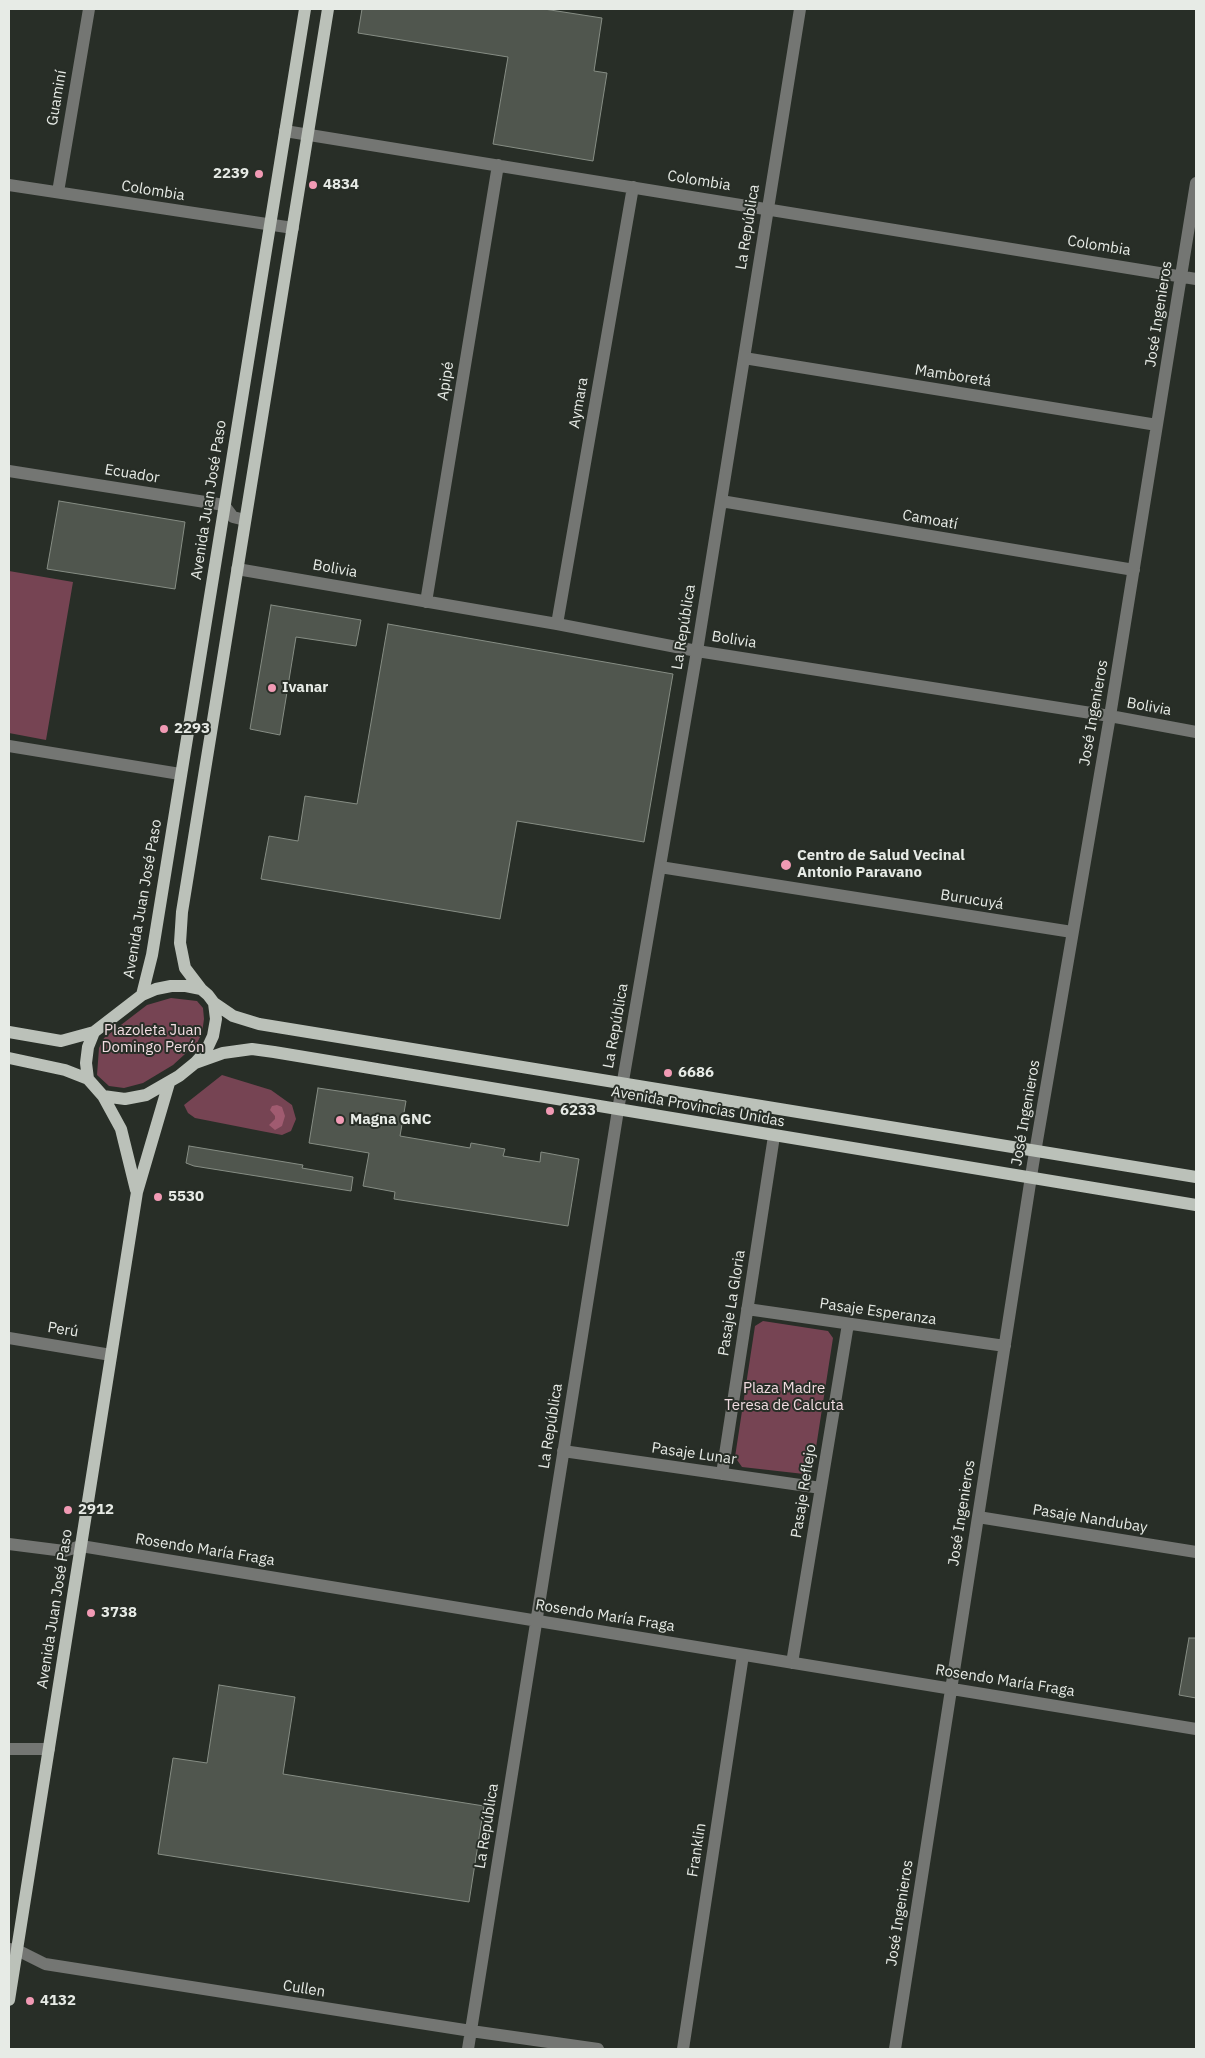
<!DOCTYPE html>
<meta charset="utf-8">
<style>
body{margin:0}
#map{position:relative;width:1205px;height:2058px;overflow:hidden;background:#282e27;font-family:"IBM Plex Sans",sans-serif}
canvas{display:block}
.frame{position:absolute;inset:0;border:10px solid #e7ebe6;pointer-events:none}
</style>
<div id="map">
<canvas width="1205" height="2058"></canvas>
<div class="frame"></div>
</div>
<script>
const ctx = document.querySelector('canvas').getContext('2d');
ctx.lineJoin = 'round';
function fillPath(path, color) { ctx.fillStyle = color; ctx.fill(path, 'evenodd'); }
const toPath = rows => new Path2D(rows.map(r => 'M' + r).join(''));
function strokePath(path, color, width, dash) { ctx.strokeStyle = color; ctx.lineWidth = width; ctx.lineCap = dash ? 'butt' : 'round'; ctx.setLineDash(dash || []); ctx.stroke(path); }
function write(font, color, halo, rows, align = 'center') {
  ctx.font = font + ' "IBM Plex Sans",sans-serif'; ctx.lineWidth = 4; ctx.setLineDash([]); ctx.textBaseline = 'middle'; ctx.strokeStyle = halo; ctx.fillStyle = color; for (const [text, x, y, turn = 0] of rows) {
    ctx.save(); ctx.translate(x, y); ctx.rotate((+turn || 0) * Math.PI / 180); ctx.textAlign = isNaN(turn) ? turn : align; if (halo) ctx.strokeText(text, 0, 0); ctx.fillText(text, 0, 0); ctx.restore();
  }
}
const green = toPath([
 [9,571,73,582,46,740,9,733],
 [171,998,197,1001,203,1008,204,1019,202,1033,197,1043,173,1065,143,1083,124,1088,109,1086,97,1075,99,1048,104,1038,147,1005],
 [222,1075,271,1090,292,1105,296,1119,291,1131,282,1135,261,1131,195,1118,188,1113,184,1105],
 [763,1321,828,1331,833,1338,813,1467,804,1474,742,1467,735,1457,755,1326]
]);
const water = toPath([
 [277,1105,282,1107,285,1116,282,1126,275,1130,269,1125,275,1119,275,1116,270,1110,272,1106]
]);
const building = toPath([
 [362,9,544,9,602,18,594,71,607,73,593,161,493,144,508,57,358,33,362,9],
 [59,501,185,522,175,589,47,569,59,501],
 [271,605,361,620,356,646,296,637,280,735,250,729,271,605],
 [388,624,673,674,644,842,517,821,500,919,261,879,269,836,298,841,305,796,357,804,388,624],
 [318,1088,406,1101,400,1136,470,1148,471,1143,505,1149,503,1156,540,1162,541,1152,579,1159,568,1226,394,1199,395,1192,363,1186,369,1153,309,1143,318,1088],
 [189,1146,303,1165,302,1168,353,1177,351,1191,194,1166,186,1163,189,1146],
 [1189,1638,1196,1638,1196,1698,1179,1695,1189,1638],
 [219,1685,295,1697,283,1774,484,1806,469,1902,158,1854,173,1758,207,1763,219,1685]
]);
const minor = toPath([
 [285,131,1196,279],
 [9,185,293,228],
 [58,192,89,9],
 [744,358,1157,425],
 [9,471,224,505,233,517,245,520],
 [721,501,1134,570],
 [237,569,557,624,697,651,1110,716,1196,732],
 [426,602,498,165],
 [557,624,633,187],
 [9,746,180,774],
 [660,867,1072,932],
 [747,1309,1005,1346],
 [9,1338,111,1355],
 [563,1451,821,1488],
 [722,1474,774,1136],
 [978,1517,1196,1552],
 [9,1544,64,1551,81,1546,1196,1729],
 [792,1663,848,1324],
 [9,1749,49,1749],
 [9,1949,17,1950,45,1964,471,2031,598,2049],
 [468,2049,618,1110,697,651,800,9],
 [683,2049,743,1655],
 [895,2049,1033,1164,1110,716,1196,183]
]);
const major = toPath([
 [201,989,185,968,180,943,182,912,328,9],
 [142,995,152,955,305,9],
 [214,1003,233,1016,259,1024,1196,1177],
 [9,1032,61,1041,94,1032],
 [9,1058,65,1070,88,1079],
 [195,1063,223,1053,252,1049,274,1052,1196,1205],
 [103,1096,125,1099,146,1095,179,1076,195,1063,206,1051,213,1036,216,1019,214,1003,208,995,201,989,186,986,171,986,156,989,142,995,94,1032,88,1047,86,1063,88,1079,103,1096,121,1129,136,1190],
 [9,2000,137,1192,169,1083]
]);
const markers = [
 [259,174,5,"#f19ab4"],
 [313,185,5,"#f19ab4"],
 [272,688,5,"#f19ab4"],
 [164,729,5,"#f19ab4"],
 [786,865,6,"#f19ab4"],
 [668,1073,5,"#f19ab4"],
 [550,1111,5,"#f19ab4"],
 [340,1120,5,"#f19ab4"],
 [158,1197,5,"#f19ab4"],
 [68,1510,5,"#f19ab4"],
 [91,1613,5,"#f19ab4"],
 [30,2001,5,"#f19ab4"]
];
const streetNames = [
 ["Guaminí",57,98,-80],
 ["Colombia",699,181,9],
 ["Colombia",153,191,9],
 ["La República",748,227,-81],
 ["Colombia",1099,246,9],
 ["José Ingenieros",1159,314,-81],
 ["Mamboretá",953,376,9],
 ["Apipé",446,381,-81],
 ["Aymara",579,403,-80],
 ["Ecuador",132,474,9],
 ["Avenida Juan José Paso",209,500,-81],
 ["Camoatí",930,520,10],
 ["Bolivia",335,569,10],
 ["La República",684,627,-81],
 ["Bolivia",734,640,9],
 ["Bolivia",1149,707,10],
 ["José Ingenieros",1094,713,-80],
 ["Avenida Juan José Paso",143,899,-80],
 ["Burucuyá",972,900,9],
 ["La República",616,1026,-80],
 ["Avenida Provincias Unidas",698,1107,10],
 ["José Ingenieros",1026,1113,-80],
 ["Pasaje La Gloria",732,1303,-81],
 ["Pasaje Esperanza",878,1312,8],
 ["Perú",63,1330,9],
 ["La República",551,1426,-81],
 ["Pasaje Lunar",694,1454,8],
 ["Pasaje Reflejo",804,1491,-81],
 ["José Ingenieros",962,1513,-81],
 ["Pasaje Nandubay",1090,1519,9],
 ["Rosendo María Fraga",205,1550,9],
 ["Avenida Juan José Paso",55,1609,-81],
 ["Rosendo María Fraga",605,1616,9],
 ["Rosendo María Fraga",1005,1681,9],
 ["La República",487,1826,-81],
 ["Franklin",697,1850,-81],
 ["José Ingenieros",900,1913,-81],
 ["Cullen",304,1989,9]
];
const poiNames = [
 ["2239",249,174,"right"],
 ["4834",323,185],
 ["Ivanar",282,688],
 ["2293",174,729],
 ["Centro de Salud Vecinal",797,856],
 ["Antonio Paravano",797,873],
 ["6686",678,1073],
 ["6233",560,1111],
 ["Magna GNC",350,1120],
 ["5530",168,1197],
 ["2912",78,1510],
 ["3738",101,1613],
 ["4132",40,2001]
];
const parkNames = [
 ["Plazoleta Juan",153,1031],
 ["Domingo Perón",153,1048],
 ["Plaza Madre",784,1389],
 ["Teresa de Calcuta",784,1406]
];
fillPath(green, '#764453');
fillPath(water, '#a05b70');
fillPath(building, '#50564e');
strokePath(building, '#868d84', 1);
strokePath(minor, '#747673', 12);
strokePath(major, '#bbc1b9', 12);
for (const [x, y, r, color] of markers) { const dot = new Path2D(); dot.arc(x, y, r, 0, 2 * Math.PI); ctx.fillStyle = color; ctx.fill(dot); strokePath(dot, '#282e27', 2); }
write('15px', '#e7ebe6', '#282e27', streetNames);
write('bold 15px', '#e7ebe6', '#282e27', poiNames, 'left');
write('15px', '#f1dce1', '#282e27', parkNames);
</script>
